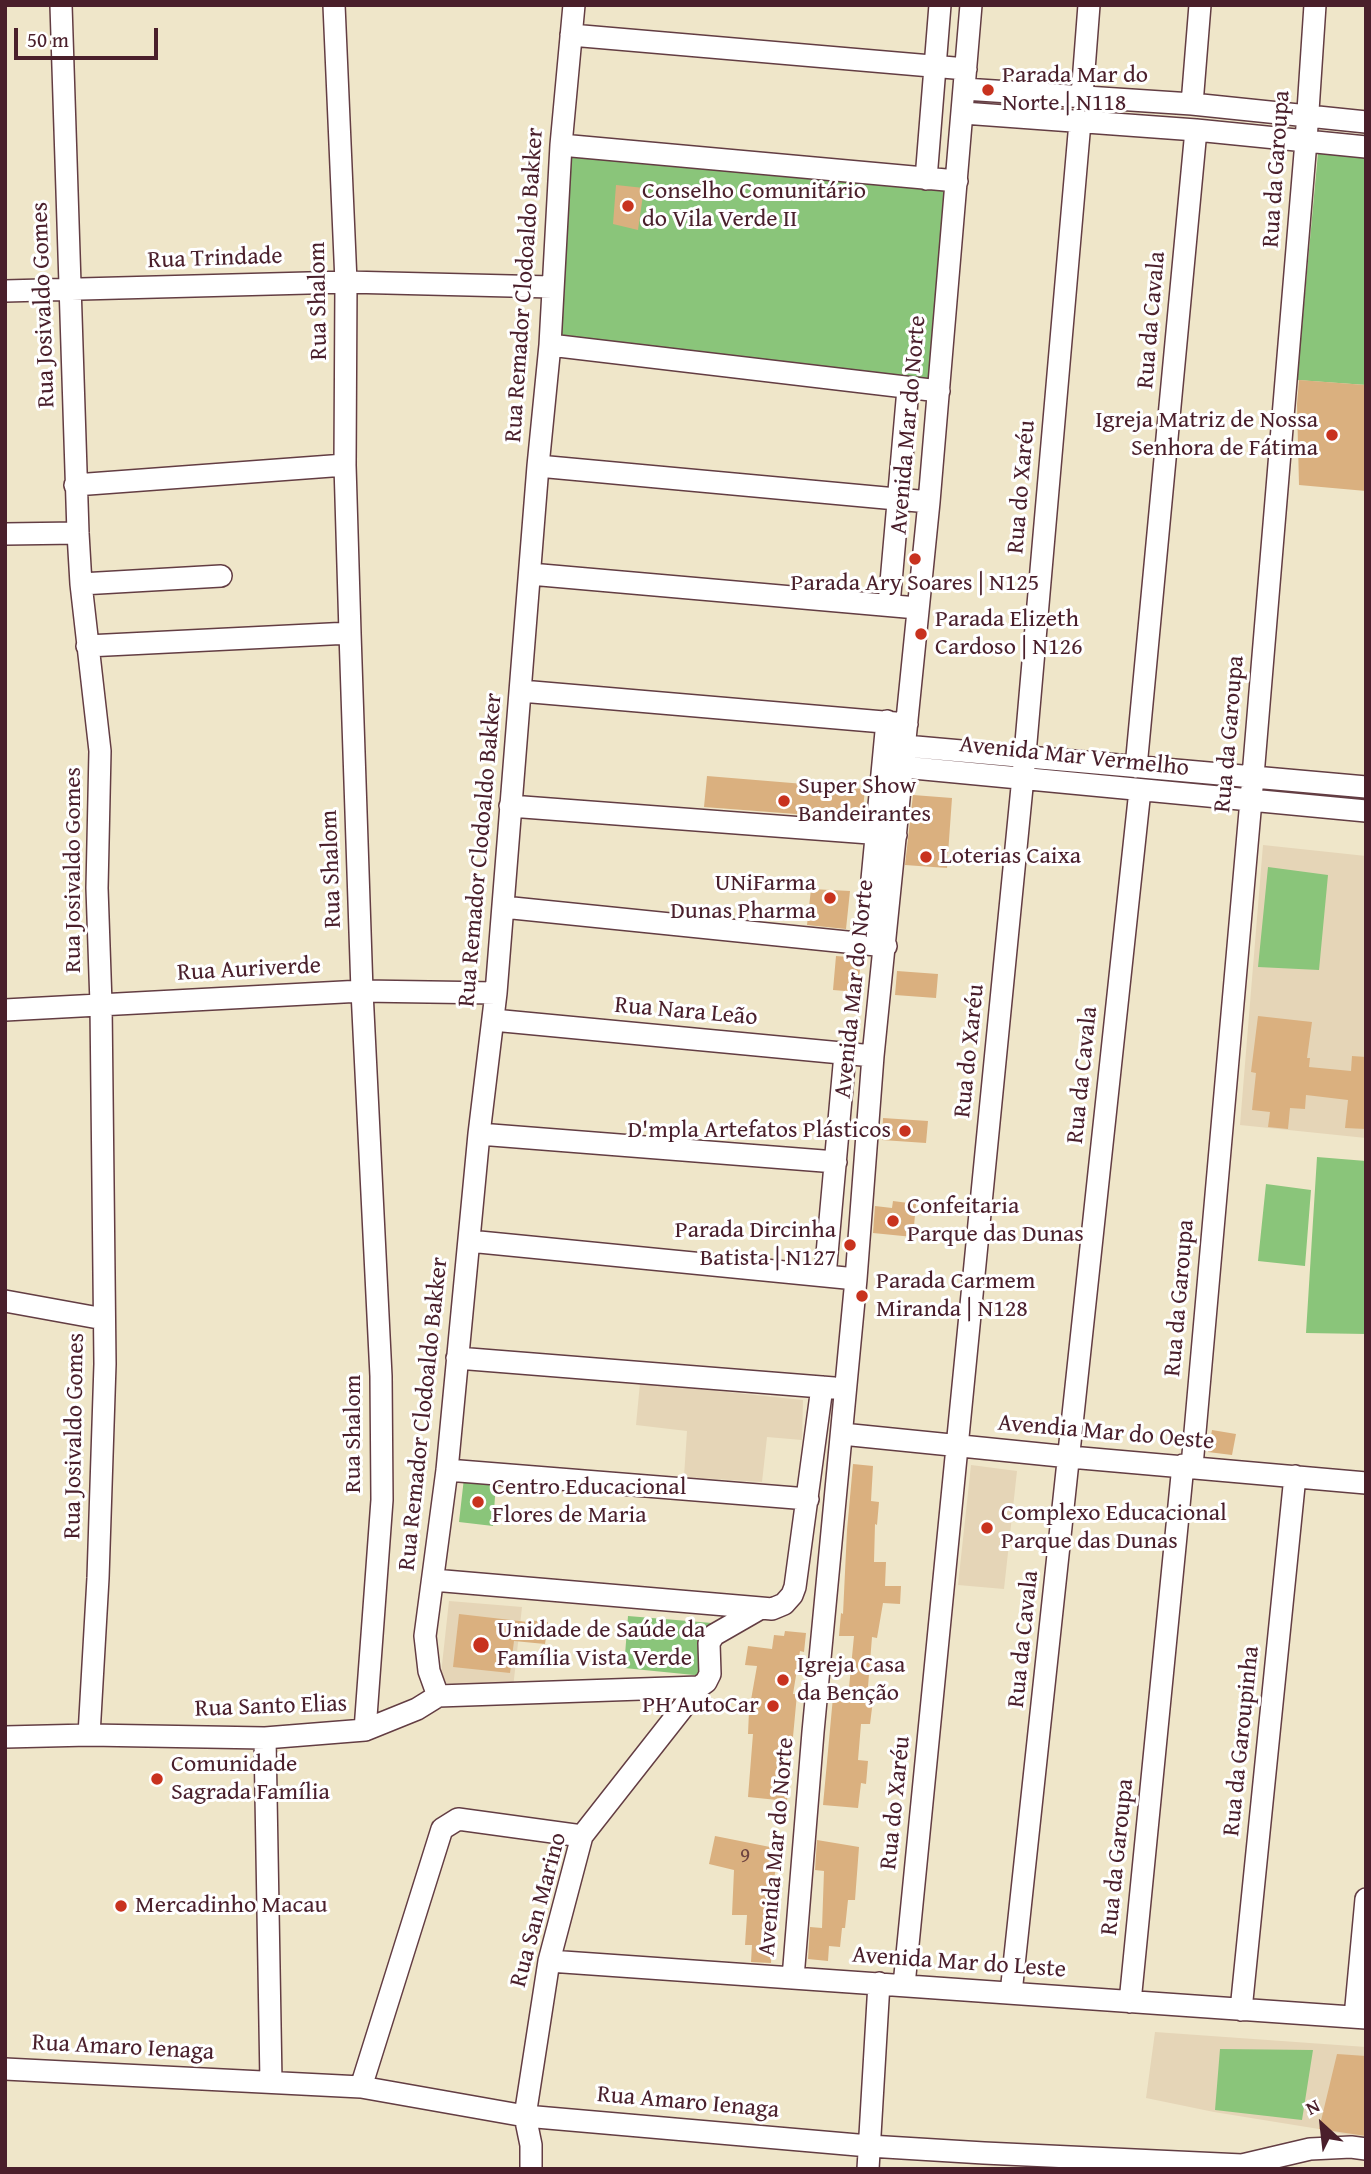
<!DOCTYPE html>
<meta charset="utf-8">
<style>
body{margin:0}
#map{position:relative;width:1371px;height:2174px;overflow:hidden;background:#efe6c9;font-family:"Gentium Book Plus",serif}
canvas{display:block}
.frame{position:absolute;inset:0;border:7px solid #4a1f2b;pointer-events:none}
.north{position:absolute;left:1287px;top:2090px;width:70px;height:70px;-webkit-text-stroke:5px #fff;paint-order:stroke;rotate:333deg;font-size:19px;font-weight:700;line-height:28px;text-align:center;color:#4a1f2b}
.north::after{content:'';display:block;margin:auto;width:24px;height:32px;background:#4a1f2b;clip-path:polygon(50% 0,100% 100%,50% 72%,0 100%)}
.scale{position:absolute;left:14px;top:28px;width:144px;height:32px;box-sizing:border-box;border:4px solid #4a1f2b;border-top:0;padding-left:9px;font-size:21px;line-height:24px;white-space:nowrap;color:#4a1f2b;-webkit-text-stroke:5px #fff;paint-order:stroke}
</style>
<div id="map">
<canvas width="1371" height="2174"></canvas>
<div class="frame"></div>
<div class="north">N</div>
<div class="scale">50 m</div>
</div>
<script>
const ctx = document.querySelector('canvas').getContext('2d');
ctx.lineJoin = 'round';
function fillPath(path, color) { ctx.fillStyle = color; ctx.fill(path, 'evenodd'); }
const toPath = rows => new Path2D(rows.map(r => 'M' + r).join(''));
function strokePath(path, color, width, dash) { ctx.strokeStyle = color; ctx.lineWidth = width; ctx.lineCap = dash ? 'butt' : 'round'; ctx.setLineDash(dash || []); ctx.stroke(path); }
function write(font, color, halo, rows, align = 'center') {
  ctx.font = font + ' "Gentium Book Plus",serif'; ctx.lineWidth = 6; ctx.setLineDash([]); ctx.textBaseline = 'middle'; ctx.strokeStyle = halo; ctx.fillStyle = color; for (const [text, x, y, turn = 0] of rows) {
    ctx.save(); ctx.translate(x, y); ctx.rotate((+turn || 0) * Math.PI / 180); ctx.textAlign = isNaN(turn) ? turn : align; if (halo) ctx.strokeText(text, 0, 0); ctx.fillText(text, 0, 0); ctx.restore();
  }
}
const built = toPath([
 [1263,845,1366,856,1366,1138,1240,1125],
 [640,1383,803,1400,802,1440,767,1437,762,1482,684,1477,687,1431,636,1425],
 [971,1465,1017,1471,1004,1589,958,1585],
 [449,1601,522,1607,513,1688,440,1683],
 [1155,2032,1366,2047,1366,2139,1319,2129,1214,2112,1146,2098]
]);
const green = toPath([
 [561,145,956,190,932,391,550,345],
 [1318,153,1366,158,1366,385,1297,380],
 [1268,867,1328,875,1319,970,1258,967],
 [1317,1157,1366,1161,1366,1334,1306,1333],
 [1266,1184,1311,1190,1305,1266,1258,1261],
 [464,1478,496,1482,493,1526,459,1522],
 [628,1616,712,1623,704,1676,624,1668],
 [1220,2049,1313,2050,1302,2120,1215,2110]
]);
const building = toPath([
 [616,185,644,188,638,230,613,224],
 [1299,380,1366,385,1366,491,1299,485,1297,404],
 [707,776,865,789,862,819,704,807],
 [913,795,952,798,947,868,905,865],
 [811,889,850,891,846,929,807,925],
 [836,956,861,958,858,992,833,990],
 [897,971,938,974,936,998,895,995],
 [1258,1016,1312,1022,1307,1058,1310,1058,1309,1067,1351,1071,1352,1056,1366,1057,1366,1129,1345,1128,1348,1100,1306,1095,1305,1109,1290,1108,1288,1129,1268,1127,1270,1112,1252,1110,1256,1073,1251,1072],
 [883,1118,928,1121,926,1143,882,1140],
 [893,1201,916,1204,913,1237,873,1233,875,1206,892,1208],
 [1212,1430,1236,1434,1232,1455,1208,1452],
 [853,1464,873,1466,871,1501,879,1502,877,1525,875,1524,874,1562,886,1562,885,1586,901,1586,900,1604,883,1603,877,1638,872,1637,867,1699,873,1700,870,1724,861,1724,858,1760,868,1761,866,1784,861,1783,858,1808,823,1805,833,1697,848,1698,854,1636,839,1636,841,1613,843,1614,847,1530],
 [459,1614,528,1622,528,1620,548,1622,545,1644,514,1641,510,1673,453,1667],
 [785,1631,806,1633,804,1652,800,1651,793,1694,797,1694,787,1801,748,1797,753,1734,748,1734,749,1711,757,1666,745,1665,748,1646,772,1649,774,1635,784,1636],
 [715,1836,780,1849,771,1893,775,1893,771,1963,751,1962,752,1945,745,1945,747,1915,732,1915,734,1870,709,1864],
 [817,1840,859,1847,855,1900,848,1900,845,1928,842,1928,840,1947,829,1946,828,1961,808,1959,810,1927,822,1928,824,1871,815,1870],
 [1337,2054,1366,2056,1366,2136,1319,2129]
]);
const minor = toPath([
 [61,5,78,533,81,584,100,751,97,888,101,1004,105,1364,98,1578,89,1735],
 [334,5,346,282,345,465,350,633,362,991,381,1376,382,1500,365,1730],
 [571,35,966,69],
 [964,89,1192,104,1366,122],
 [1082,96,1089,5],
 [1192,104,1200,5],
 [963,113,1196,130,1366,147],
 [561,145,957,181],
 [926,179,940,5],
 [5,291,346,282,552,287],
 [550,345,939,391],
 [538,466,929,502],
 [75,485,345,465],
 [5,534,78,533],
 [530,574,917,608],
 [81,584,221,576],
 [889,605,908,389],
 [87,646,350,633],
 [521,691,907,724],
 [905,746,1366,787],
 [903,767,1366,811],
 [1136,767,1196,130],
 [510,806,896,835],
 [503,907,886,946],
 [866,943,887,721],
 [5,1010,362,991,496,993],
 [493,1020,873,1056],
 [479,1134,836,1162],
 [469,1241,856,1279],
 [825,1276,845,1054],
 [5,1301,104,1319],
 [457,1358,834,1388],
 [842,1434,1070,1457,1366,1483],
 [1192,1466,1251,800,1306,141,1315,5],
 [447,1470,808,1499],
 [433,1580,761,1608,772,1609,784,1604,792,1595,795,1587,822,1387],
 [438,1696,429,1671,425,1636,447,1470,479,1134,496,993,538,466,550,345,561,145,574,5],
 [5,1737,89,1735,265,1738,365,1730,417,1709,438,1696,699,1687],
 [265,1738,271,2082],
 [549,1961,1366,2018],
 [793,1978,813,1732,856,1279,873,1056,929,502,971,5],
 [904,1985,1023,777,1080,122],
 [1011,1993,1140,790],
 [1130,2002,1183,1465],
 [1241,2010,1295,1476],
 [1355,2017,1366,1899],
 [5,2069,361,2087,525,2116,869,2146,984,2153,1242,2165,1310,2149,1351,2147,1366,2149],
 [361,2087,442,1829,458,1819,582,1836],
 [531,2169,531,2145,525,2116,549,1961,582,1836,699,1687,706,1682,710,1674,709,1643,714,1635,761,1608],
 [868,2169,879,1983]
]);
const markers = [
 [988,90,7,"#c8321e"],
 [628,206,7,"#c8321e"],
 [1332,435,7,"#c8321e"],
 [915,559,7,"#c8321e"],
 [921,634,7,"#c8321e"],
 [784,801,7,"#c8321e"],
 [926,857,7,"#c8321e"],
 [830,898,7,"#c8321e"],
 [905,1131,7,"#c8321e"],
 [893,1221,7,"#c8321e"],
 [850,1245,7,"#c8321e"],
 [862,1296,7,"#c8321e"],
 [478,1502,7,"#c8321e"],
 [987,1528,7,"#c8321e"],
 [481,1645,9,"#c8321e"],
 [783,1680,7,"#c8321e"],
 [773,1706,7,"#c8321e"],
 [157,1779,7,"#c8321e"],
 [121,1906,7,"#c8321e"]
];
const numberNames = [
 ["9",745,1857]
];
const poiNames = [
 ["Parada Mar do",1002,76],
 ["Norte | N118",1002,104],
 ["Conselho Comunitário",642,192],
 ["do Vila Verde II",642,220],
 ["Igreja Matriz de Nossa",1318,421,"right"],
 ["Senhora de Fátima",1318,449,"right"],
 ["Parada Ary Soares | N125",915,584,"center"],
 ["Parada Elizeth",935,620],
 ["Cardoso | N126",935,648],
 ["Super Show",798,787],
 ["Bandeirantes",798,815],
 ["Loterias Caixa",940,857],
 ["UNiFarma",816,884,"right"],
 ["Dunas Pharma",816,912,"right"],
 ["D'mpla Artefatos Plásticos",891,1131,"right"],
 ["Confeitaria",907,1207],
 ["Parque das Dunas",907,1235],
 ["Parada Dircinha",836,1231,"right"],
 ["Batista | N127",836,1259,"right"],
 ["Parada Carmem",876,1282],
 ["Miranda | N128",876,1310],
 ["Centro Educacional",492,1488],
 ["Flores de Maria",492,1516],
 ["Complexo Educacional",1001,1514],
 ["Parque das Dunas",1001,1542],
 ["Unidade de Saúde da",497,1631],
 ["Família Vista Verde",497,1659],
 ["Igreja Casa",797,1666],
 ["da Benção",797,1694],
 ["PH AutoCar",759,1706,"right"],
 ["Comunidade",171,1765],
 ["Sagrada Família",171,1793],
 ["Mercadinho Macau",135,1906]
];
const streetNames = [
 ["Rua da Garoupa",1277,169,-86],
 ["Rua Trindade",215,259,-2],
 ["Rua Remador Clodoaldo Bakker",525,285,-86],
 ["Rua Shalom",319,301,-91],
 ["Rua Josivaldo Gomes",44,305,-92],
 ["Rua da Cavala",1152,320,-85],
 ["Avenida Mar do Norte",909,425,-85],
 ["Rua do Xaréu",1022,487,-85],
 ["Rua da Garoupa",1230,734,-85],
 ["Avenida Mar Vermelho",1074,757,6],
 ["Rua Remador Clodoaldo Bakker",481,850,-85],
 ["Rua Shalom",332,869,-92],
 ["Rua Josivaldo Gomes",74,870,-90],
 ["Rua Auriverde",249,970,-3],
 ["Avenida Mar do Norte",855,989,-84],
 ["Rua Nara Leão",686,1012,5],
 ["Rua do Xaréu",970,1051,-84],
 ["Rua da Cavala",1083,1075,-84],
 ["Rua da Garoupa",1180,1298,-85],
 ["Rua Remador Clodoaldo Bakker",424,1414,-84],
 ["Avendia Mar do Oeste",1106,1433,5],
 ["Rua Shalom",354,1434,-90],
 ["Rua Josivaldo Gomes",75,1436,-89],
 ["Rua da Cavala",1024,1639,-84],
 ["Rua Santo Elias",271,1707,-2],
 ["Rua da Garoupinha",1242,1741,-84],
 ["Rua do Xaréu",896,1803,-84],
 ["Avenida Mar do Norte",777,1847,-85],
 ["Rua da Garoupa",1118,1857,-84],
 ["Rua San Marino",539,1910,-75],
 ["Avenida Mar do Leste",959,1963,4],
 ["Rua Amaro Ienaga",123,2048,3],
 ["Rua Amaro Ienaga",688,2103,5]
];
fillPath(built, '#e5d5b7');
fillPath(green, '#8ac57a');
fillPath(building, '#dab07f');
strokePath(minor, '#633d43', 24);
strokePath(minor, '#fff', 21);
for (const [x, y, r, color] of markers) { const dot = new Path2D(); dot.arc(x, y, r, 0, 2 * Math.PI); ctx.fillStyle = color; ctx.fill(dot); strokePath(dot, '#fff', 2.5); }
write('21px', '#6e4340', null, numberNames);
write('24px', '#4a1f2b', '#fff', poiNames, 'left');
write('24px', '#4a1f2b', '#fff', streetNames);
</script>
